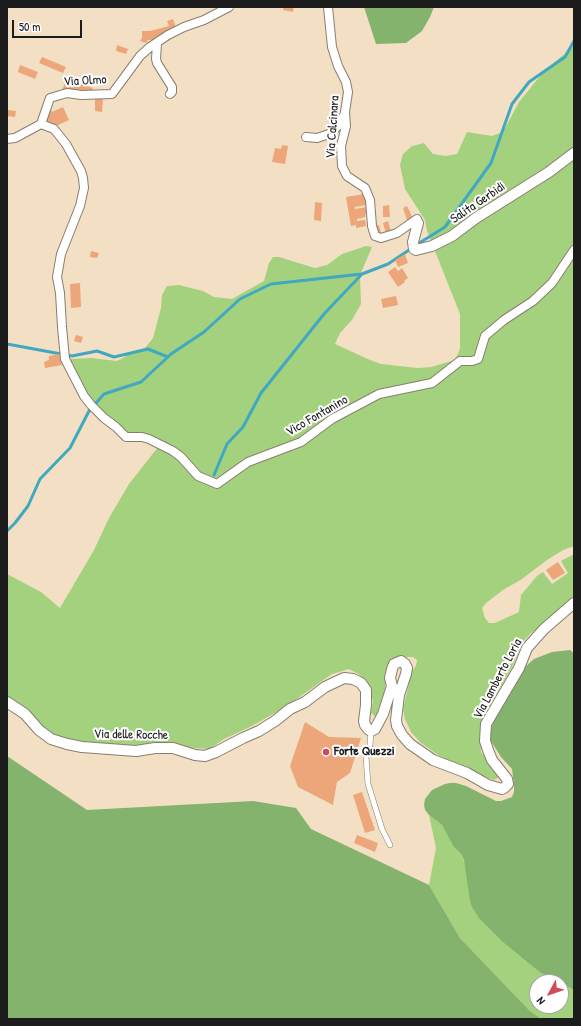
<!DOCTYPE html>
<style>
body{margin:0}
#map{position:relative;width:581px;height:1026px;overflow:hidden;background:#f3e0c4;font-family:"Patrick Hand",sans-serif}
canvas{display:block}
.frame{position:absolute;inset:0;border:8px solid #1c1c1c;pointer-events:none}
.north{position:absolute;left:529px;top:974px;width:40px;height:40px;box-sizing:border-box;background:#fff;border:1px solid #a4a4a4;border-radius:50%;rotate:230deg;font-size:11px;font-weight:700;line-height:16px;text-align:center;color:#1c1c1c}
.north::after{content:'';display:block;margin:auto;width:14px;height:18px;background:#d1495b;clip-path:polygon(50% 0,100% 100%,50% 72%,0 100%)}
.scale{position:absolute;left:12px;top:20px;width:70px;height:18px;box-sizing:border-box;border:2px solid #1c1c1c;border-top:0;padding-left:5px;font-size:12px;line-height:14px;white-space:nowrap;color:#1c1c1c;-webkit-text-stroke:3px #fff;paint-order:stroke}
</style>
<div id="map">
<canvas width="581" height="1026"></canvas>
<div class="frame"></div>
<div class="north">N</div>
<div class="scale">50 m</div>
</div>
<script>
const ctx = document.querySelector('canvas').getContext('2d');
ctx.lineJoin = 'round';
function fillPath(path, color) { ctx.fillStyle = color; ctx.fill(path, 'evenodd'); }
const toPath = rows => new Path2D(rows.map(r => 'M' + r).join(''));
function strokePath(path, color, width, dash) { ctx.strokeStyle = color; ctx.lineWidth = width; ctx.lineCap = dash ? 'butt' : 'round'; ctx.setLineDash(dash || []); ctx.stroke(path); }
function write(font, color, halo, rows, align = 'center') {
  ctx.font = font + ' "Patrick Hand",sans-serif'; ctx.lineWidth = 4; ctx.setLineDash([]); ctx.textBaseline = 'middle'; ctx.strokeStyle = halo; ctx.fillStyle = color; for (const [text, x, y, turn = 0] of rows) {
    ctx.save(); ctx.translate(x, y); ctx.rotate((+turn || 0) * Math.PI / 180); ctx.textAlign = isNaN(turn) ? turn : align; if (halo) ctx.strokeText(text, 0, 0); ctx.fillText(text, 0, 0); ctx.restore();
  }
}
const green = toPath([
 [574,46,574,546,563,550,547,560,522,579,503,590,486,603,482,608,485,618,489,623,495,623,519,612,521,595,537,576,543,572,552,584,568,573,561,561,574,554,574,599,530,634,522,643,512,667,491,703,482,725,480,739,481,752,499,777,494,780,459,767,438,755,420,742,411,732,405,719,403,709,412,671,416,666,417,660,413,657,397,657,388,664,384,699,376,717,371,713,373,701,367,684,360,675,349,669,332,674,285,707,252,726,224,739,209,749,194,748,169,744,125,747,68,740,51,735,34,718,7,699,7,574,41,592,60,608,94,550,109,518,129,484,162,442,125,432,96,407,85,393,70,359,92,358,117,361,123,358,133,351,145,348,153,338,161,308,162,295,167,286,179,285,203,291,214,297,232,299,264,281,269,263,273,257,279,257,315,268,327,265,342,254,366,246,372,247,360,275,361,304,352,320,340,333,335,344,370,360,381,364,418,368,431,367,455,360,460,349,460,314,427,231,425,220,405,189,400,165,403,154,412,146,424,143,433,154,446,156,457,154,467,132,492,136,503,132,519,102,545,70],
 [429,815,442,825,453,846,461,854,466,866,541,973,558,982,537,982,537,1006,561,1006,561,983,574,990,574,1019,541,1019,529,1010,460,938,429,885,436,848]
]);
const forest = toPath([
 [364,7,434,7,430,17,422,31,406,43,376,44],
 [570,650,574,653,574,990,561,983,561,982,558,982,541,973,503,942,479,918,472,907,470,901,464,860,461,854,453,846,442,825,429,815,425,810,424,805,425,799,432,790,445,784,450,783,456,783,466,786,496,801,501,801,512,797,514,792,514,786,512,769,501,757,491,741,491,729,497,712,525,667,534,659,552,652],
 [7,756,87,810,253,801,296,808,311,829,429,885,460,938,529,1010,541,1019,7,1019]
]);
const stream = toPath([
 [416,245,445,227,491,163,512,104,529,82,565,57,574,41],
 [7,344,72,356,97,351,114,357,148,349,168,357],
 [214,475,227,444,243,427,261,393,324,314,362,274,388,264,412,248],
 [7,531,15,523,28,506,40,479,70,448,89,411,104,394,141,382,171,354,204,332,240,299,271,284,362,274]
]);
const building = toPath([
 [284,7,294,7,293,12,283,10],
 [173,19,177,30,156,40,148,40,146,43,140,41,142,38,142,31,150,31,169,26,167,21],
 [117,45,128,49,126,54,116,51],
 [42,57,66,67,63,73,39,63],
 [20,65,38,72,35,79,18,72],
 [66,79,93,88,90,94,62,91],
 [95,97,103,98,102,112,95,111],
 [50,107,52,112,63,107,69,120,54,127,44,123],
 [7,110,16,111,15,117,7,116],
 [282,145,288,146,285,164,272,162,275,148,281,149],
 [364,194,367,205,355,207,355,209,367,207,365,217,357,219,357,221,365,220,366,226,356,228,356,225,351,226,346,197],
 [315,202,322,203,321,221,314,220],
 [389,205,390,217,383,217,383,206],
 [407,206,413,219,408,223,403,208],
 [388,221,391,232,386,234,383,223],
 [379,225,381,233,377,234,374,226],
 [91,251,99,253,97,258,90,257],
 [405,254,408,263,398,267,395,260],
 [395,267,398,271,402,268,408,278,404,281,405,282,398,287,388,272],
 [80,283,81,307,71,308,70,284],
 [396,296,398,305,383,308,381,299],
 [76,335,83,337,81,343,74,341],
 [59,354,62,365,45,368,44,362,49,360,49,356],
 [558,562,565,573,553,580,546,570],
 [305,722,329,737,361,738,350,773,337,782,333,805,298,787,290,766],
 [362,792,375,830,365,833,353,795],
 [357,835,378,843,375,852,354,843]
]);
const service = toPath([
 [371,731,370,745,366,757,368,784,382,829,390,845]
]);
const pedestrian = toPath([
 [328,7,332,47,338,66,346,82,348,92,345,112,346,126,341,146,342,166,347,176,365,188,370,200,372,226,375,236,381,238,397,233,417,219,418,223],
 [157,43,156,59,157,63,172,87,172,92,170,94],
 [41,124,54,129,66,144,81,171,83,178,84,188,80,206,61,254,57,277,60,293,62,327,65,359,84,396,91,405,104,418,116,427,126,437,142,437,149,439,173,451,181,457,198,476,217,484,248,462,301,442,332,419,379,394,432,383,460,361,472,361,478,359,485,336,504,320,533,301,552,283,574,250],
 [306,137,317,138,329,134,339,125,345,113],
 [7,139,15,138,41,124,50,98,67,93,81,95,112,94,140,56,150,47,168,35,184,27,204,20,229,7]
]);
const minor = toPath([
 [418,223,413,242,414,249,416,250,432,246,452,236,476,218,549,172,574,153],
 [7,702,25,714,39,730,51,739,67,744,82,747,136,751,155,748,173,748,195,755,205,756,216,752,243,738,259,731,275,721,290,709,305,702,325,687,344,678,353,679,361,683,366,690,366,705,364,721,365,725,368,729,371,731,375,729,383,714,392,686,390,678,392,669,394,664,401,661,405,664,407,668,406,674,399,695,396,720,397,726,402,735,410,744,433,760,467,773,488,785,502,789,504,788,508,784,507,779,492,760,488,750,485,741,486,724,519,668,527,648,544,629,574,603]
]);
const markers = [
 [326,752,4,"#d1495b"]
];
const streetNames = [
 ["Via Olmo",85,81,-3],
 ["Via Calcinara",333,127,-86],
 ["Salita Gerbidi",478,203,-34],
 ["Vico Fontanino",317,416,-30],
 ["Via Lamberto Loria",498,679,-62],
 ["Via delle Rocche",131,735,1]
];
const poiNames = [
 ["Forte Quezzi",334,752]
];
fillPath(green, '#a4d17e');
fillPath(forest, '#83b36d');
strokePath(stream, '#40a8c0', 3);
fillPath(building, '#eda57a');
strokePath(service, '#887e70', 6);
strokePath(pedestrian, '#887e70', 10);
strokePath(minor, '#887e70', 12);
strokePath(service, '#fff', 5);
strokePath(pedestrian, '#fff', 8);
strokePath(minor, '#fff', 10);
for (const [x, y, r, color] of markers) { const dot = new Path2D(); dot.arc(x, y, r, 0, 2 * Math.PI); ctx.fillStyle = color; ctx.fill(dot); strokePath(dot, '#fff', 1.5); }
write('13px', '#1c1c1c', '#fff', streetNames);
write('bold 13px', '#1c1c1c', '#fff', poiNames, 'left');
</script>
